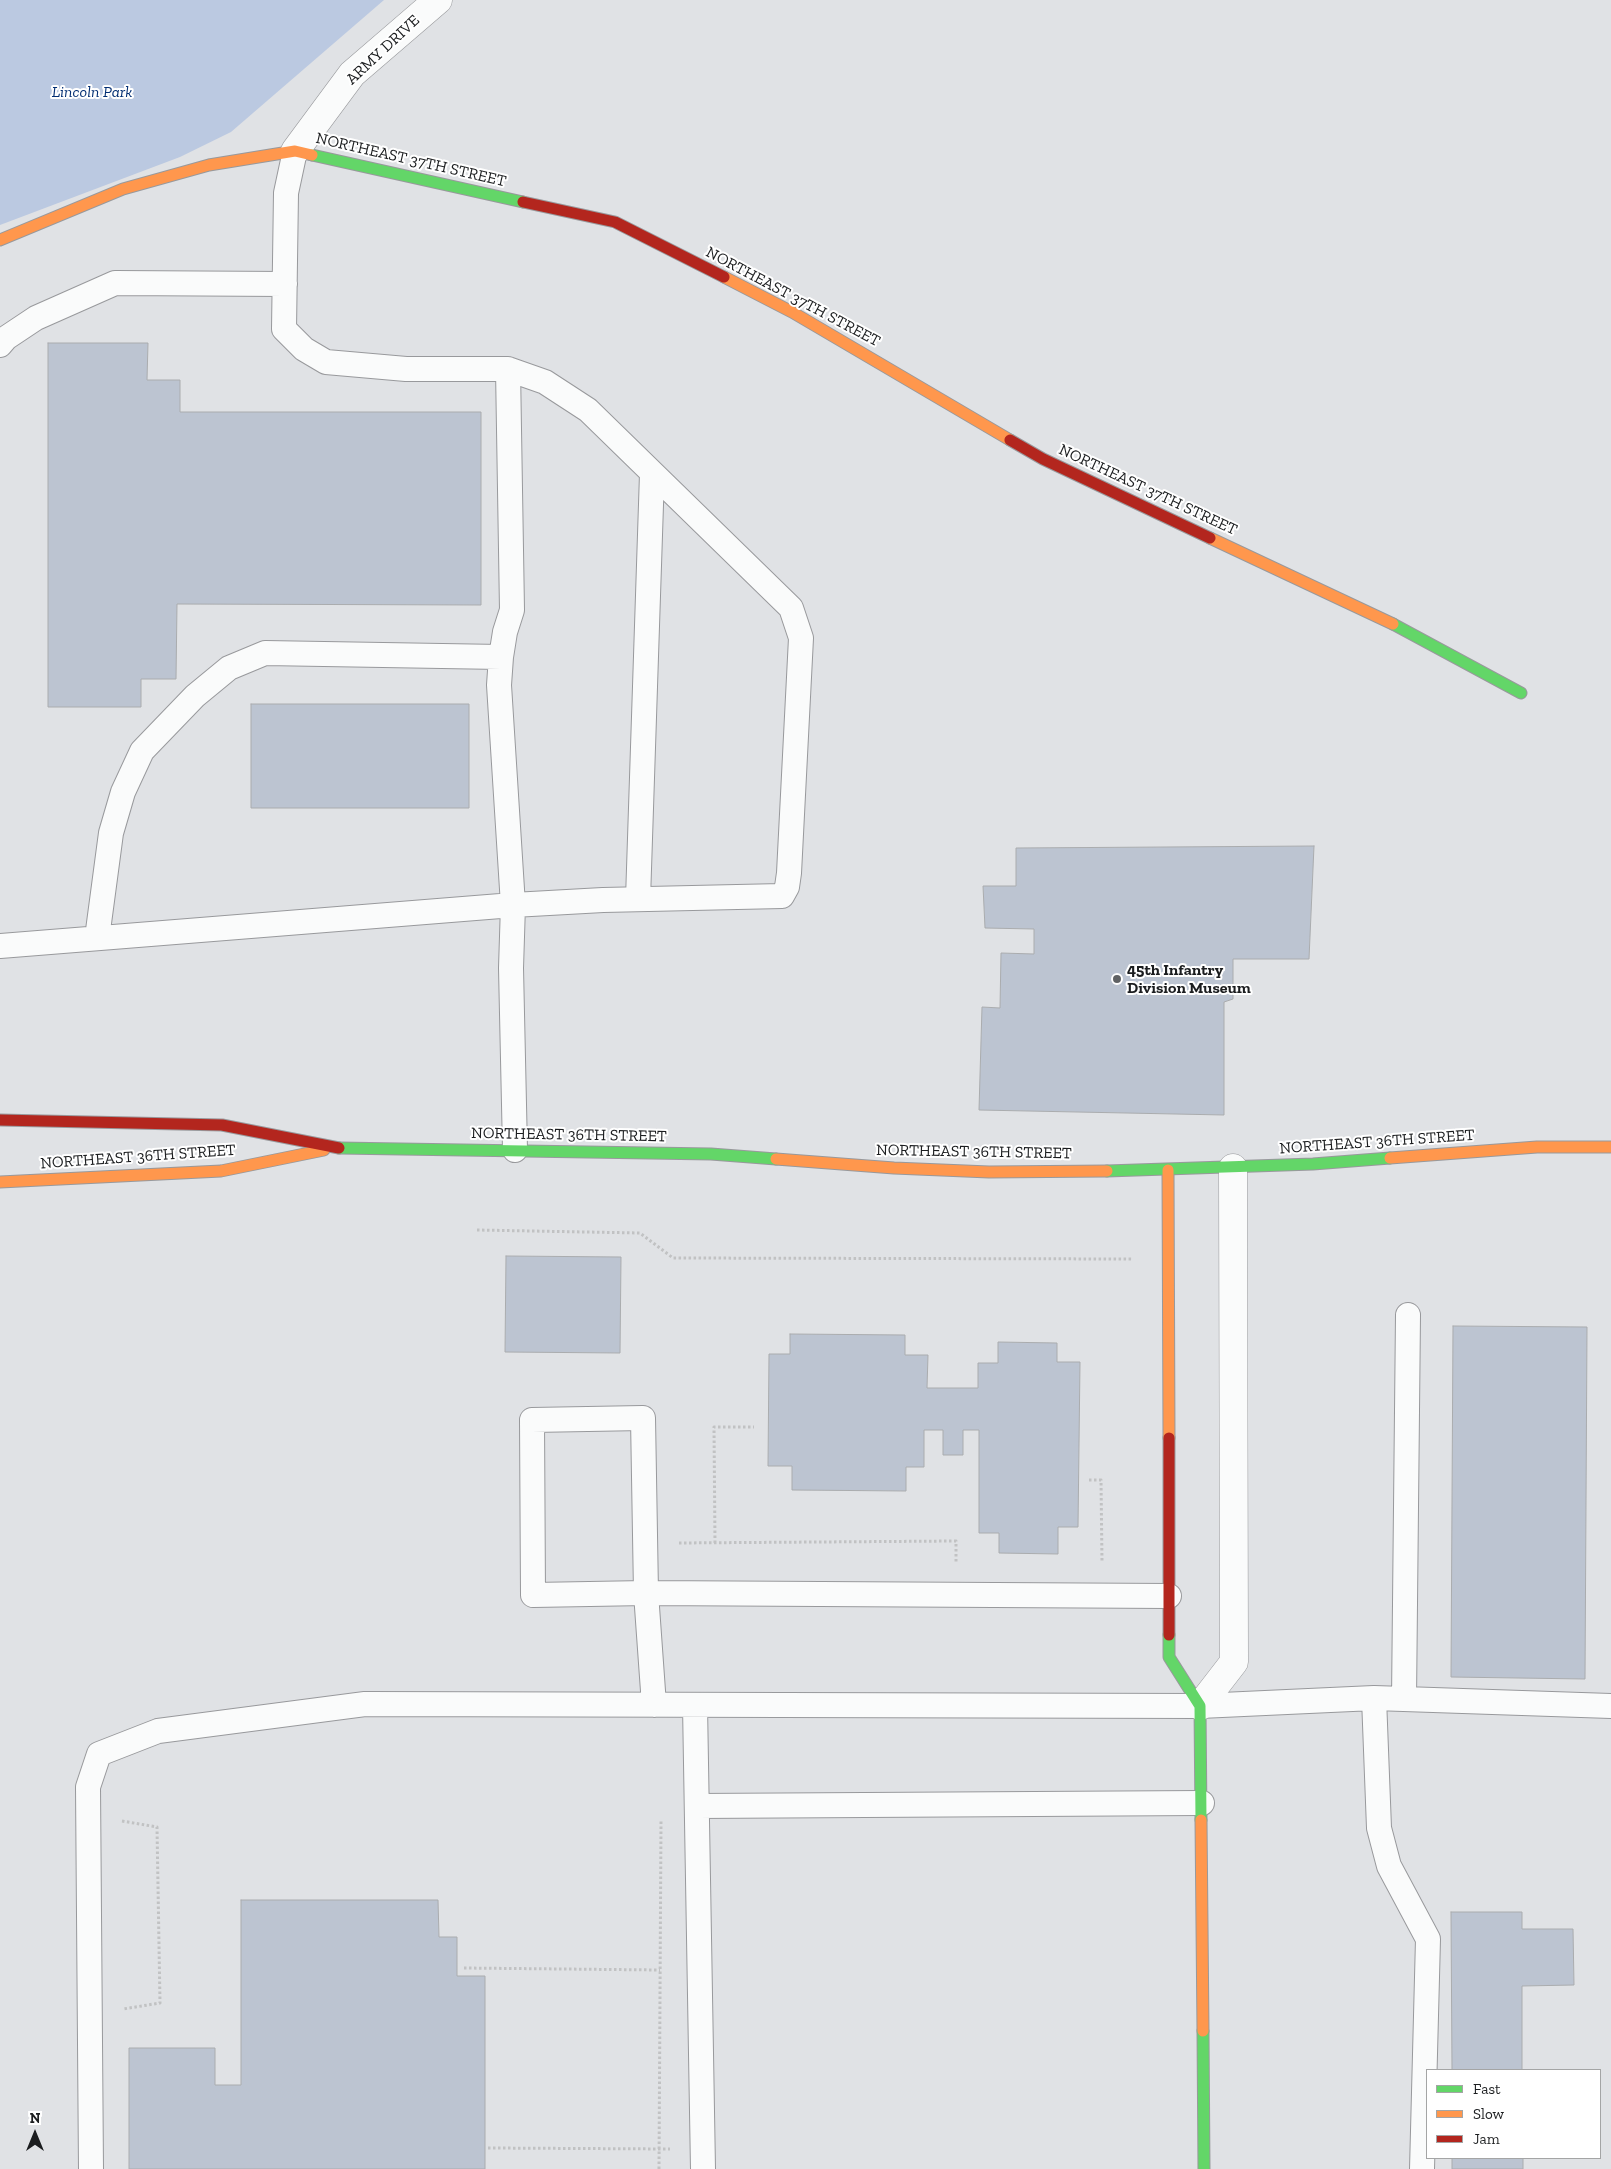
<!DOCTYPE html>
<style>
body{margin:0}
#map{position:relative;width:1611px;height:2169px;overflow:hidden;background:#e0e2e5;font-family:"Zilla Slab",serif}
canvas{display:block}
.legend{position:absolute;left:1426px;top:2069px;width:175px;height:90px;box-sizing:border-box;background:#fff;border:1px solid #a4a5a5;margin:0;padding:6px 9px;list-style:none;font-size:15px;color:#1b1d1f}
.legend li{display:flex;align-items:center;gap:10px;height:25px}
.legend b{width:25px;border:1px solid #a4a5a5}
.north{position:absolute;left:10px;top:2109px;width:50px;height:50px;-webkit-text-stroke:4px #fff;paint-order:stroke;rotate:0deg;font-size:14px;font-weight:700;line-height:20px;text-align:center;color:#1b1d1f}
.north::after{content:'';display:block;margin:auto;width:18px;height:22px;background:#1b1d1f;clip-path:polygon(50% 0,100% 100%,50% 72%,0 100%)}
</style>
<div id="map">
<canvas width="1611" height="2169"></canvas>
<ul class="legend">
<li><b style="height:6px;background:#63d668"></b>Fast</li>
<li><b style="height:6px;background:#ff974d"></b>Slow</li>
<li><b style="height:6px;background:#b3261e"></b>Jam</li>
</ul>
<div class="north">N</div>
</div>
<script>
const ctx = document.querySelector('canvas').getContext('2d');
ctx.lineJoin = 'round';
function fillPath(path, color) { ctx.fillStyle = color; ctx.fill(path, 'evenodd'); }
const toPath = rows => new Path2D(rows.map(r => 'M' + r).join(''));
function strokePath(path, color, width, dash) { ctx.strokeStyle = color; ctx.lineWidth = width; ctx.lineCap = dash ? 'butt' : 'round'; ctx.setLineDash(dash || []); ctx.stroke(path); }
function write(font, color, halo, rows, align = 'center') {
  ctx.font = font + ' "Zilla Slab",serif'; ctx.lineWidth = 4; ctx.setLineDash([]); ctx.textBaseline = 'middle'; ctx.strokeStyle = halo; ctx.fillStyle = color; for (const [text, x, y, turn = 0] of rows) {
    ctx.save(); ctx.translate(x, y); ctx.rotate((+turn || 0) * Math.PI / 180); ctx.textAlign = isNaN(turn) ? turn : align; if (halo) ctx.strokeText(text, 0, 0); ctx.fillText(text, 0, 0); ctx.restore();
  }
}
const green = toPath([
 [0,0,384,0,231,132,180,157,0,225]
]);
const building = toPath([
 [48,343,148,343,147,380,180,380,180,412,481,412,481,605,177,604,176,679,141,679,141,707,48,707,48,343],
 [251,704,469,704,469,808,251,808,251,704],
 [1314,846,1309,959,1233,959,1233,999,1224,1002,1224,1115,979,1110,982,1007,1000,1008,1001,953,1034,954,1034,929,985,928,983,886,1016,886,1016,848,1314,846],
 [506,1256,621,1257,620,1353,505,1352,506,1256],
 [1453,1326,1587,1327,1585,1679,1451,1677,1453,1326],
 [790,1334,905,1335,905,1355,928,1355,927,1388,978,1388,978,1363,998,1363,998,1342,1057,1343,1057,1362,1080,1362,1078,1527,1058,1527,1058,1554,999,1553,999,1533,979,1533,979,1430,963,1430,963,1455,943,1455,943,1430,924,1430,924,1467,906,1467,906,1491,792,1490,792,1466,768,1466,769,1354,790,1354,790,1334],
 [241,1900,438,1900,439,1937,457,1937,457,1976,485,1976,485,2169,129,2169,129,2048,215,2048,215,2085,241,2085,241,1900],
 [1451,1912,1522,1912,1522,1929,1573,1929,1574,1985,1522,1986,1522,2070,1452,2070,1451,1912],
 [1452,2158,1523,2158,1523,2169,1452,2169,1452,2158]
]);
const path = toPath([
 [477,1230,640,1233,673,1258,1133,1259],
 [1089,1480,1101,1480,1102,1562],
 [679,1543,956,1541,956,1563],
 [715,1543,714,1427,754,1427],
 [122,1821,157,1827,160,2003,123,2009],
 [464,1968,660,1970],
 [488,2148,670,2149],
 [659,2169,661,1820]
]);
const lane = toPath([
 [0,345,6,338,36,318,115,283,285,284],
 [508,369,512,610,505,632,501,657,499,685,513,905,511,968,515,1150],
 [638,899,652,474],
 [97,938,111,833,123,792,142,751,195,696,229,668,265,653,501,657],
 [0,946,513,905,603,900,782,896,787,887,789,873,801,638,791,608,588,410,545,382,508,369,406,369,326,362,304,349,284,329,286,193,295,151],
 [643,1418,646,1593,533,1595,532,1420,643,1418],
 [1374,1698,1379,1828,1389,1866,1428,1939,1422,2169],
 [1404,1699,1408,1315],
 [654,1705,646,1593,1169,1596],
 [695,1705,703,2169],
 [697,1806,1202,1803],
 [91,2169,88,1787,99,1754,158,1731,365,1704,1200,1706,1374,1698,1611,1706]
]);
const street = toPath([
 [295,151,352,74,438,0],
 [1200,1706,1234,1662,1233,1168]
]);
const fast = toPath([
 [312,155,523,202],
 [1393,624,1521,693],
 [339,1148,711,1154,776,1159],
 [1107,1171,1313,1164,1390,1158],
 [1169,1635,1169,1657,1200,1706,1201,1820],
 [1203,2031,1204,2169]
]);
const slow = toPath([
 [0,240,123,189,209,165,295,151,312,155],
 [724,277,792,312,1010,440],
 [1210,538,1393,624],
 [1390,1158,1537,1147,1611,1147],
 [776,1159,894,1168,989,1172,1107,1171],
 [1168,1170,1169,1438],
 [0,1182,221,1171,324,1150],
 [1201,1820,1203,2031]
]);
const jam = toPath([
 [523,202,615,222,724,277],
 [1010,440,1043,459,1210,538],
 [0,1120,222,1125,339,1148],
 [1169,1438,1169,1635]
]);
const markers = [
 [1117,979,5,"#606264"]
];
const streetNames = [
 ["ARMY DRIVE",383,50,-43],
 ["NORTHEAST 37TH STREET",411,160,13],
 ["NORTHEAST 37TH STREET",793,297,28],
 ["NORTHEAST 37TH STREET",1148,490,25],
 ["NORTHEAST 36TH STREET",569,1135,1],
 ["NORTHEAST 36TH STREET",1377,1142,-4],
 ["NORTHEAST 36TH STREET",974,1152,1],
 ["NORTHEAST 36TH STREET",138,1157,-4]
];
const parkNames = [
 ["Lincoln Park",92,92]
];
const poiNames = [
 ["45th Infantry",1127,970],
 ["Division Museum",1127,988]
];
fillPath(green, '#bbc9e1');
fillPath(building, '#bcc4d1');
strokePath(building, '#aaacae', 1);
strokePath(lane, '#98999c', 26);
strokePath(street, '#98999c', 29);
strokePath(fast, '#98999c', 13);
strokePath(slow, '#98999c', 13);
strokePath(jam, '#98999c', 13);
strokePath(path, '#c1c2c3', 3, [2.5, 2.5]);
strokePath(lane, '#fafbfb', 24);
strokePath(street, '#fafbfb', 28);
strokePath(fast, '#63d668', 11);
strokePath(slow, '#ff974d', 11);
strokePath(jam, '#b3261e', 11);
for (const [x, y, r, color] of markers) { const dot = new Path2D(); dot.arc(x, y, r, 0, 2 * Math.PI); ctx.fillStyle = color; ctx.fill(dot); strokePath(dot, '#fff', 2); }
write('16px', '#1b1d1f', '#fff', streetNames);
write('italic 16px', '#002d72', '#fff', parkNames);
write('bold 16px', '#1b1d1f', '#fff', poiNames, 'left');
</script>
